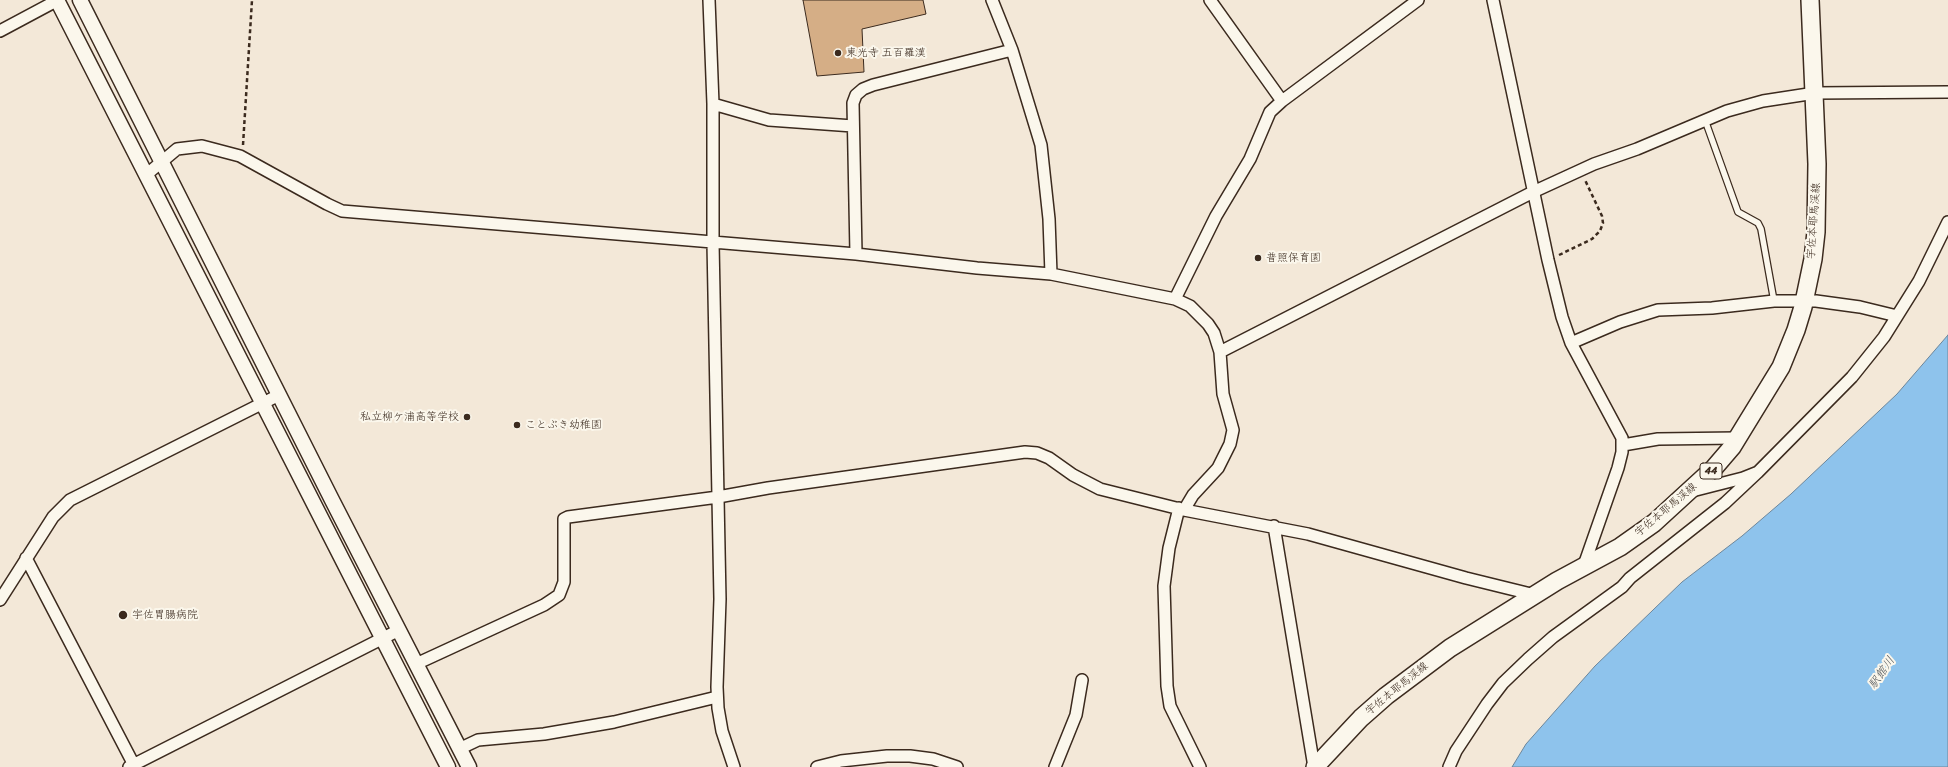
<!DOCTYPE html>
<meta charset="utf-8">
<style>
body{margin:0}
canvas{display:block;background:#f3e8d8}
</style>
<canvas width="1948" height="767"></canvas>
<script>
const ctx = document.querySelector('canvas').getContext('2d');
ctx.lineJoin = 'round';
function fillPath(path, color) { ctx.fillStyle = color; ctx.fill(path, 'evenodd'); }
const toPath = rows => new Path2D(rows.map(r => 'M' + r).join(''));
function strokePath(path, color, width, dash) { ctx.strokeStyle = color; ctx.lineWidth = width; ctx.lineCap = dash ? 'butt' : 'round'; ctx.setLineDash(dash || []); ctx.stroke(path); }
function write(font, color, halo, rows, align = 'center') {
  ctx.font = font + ' Sriracha,"Klee One",sans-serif'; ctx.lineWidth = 4; ctx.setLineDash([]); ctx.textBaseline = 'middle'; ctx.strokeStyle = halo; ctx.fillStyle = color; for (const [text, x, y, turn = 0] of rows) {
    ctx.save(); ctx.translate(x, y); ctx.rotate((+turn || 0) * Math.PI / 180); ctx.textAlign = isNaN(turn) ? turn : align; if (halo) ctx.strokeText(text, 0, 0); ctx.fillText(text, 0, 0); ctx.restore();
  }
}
const water = toPath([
 [1948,335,1948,767,1512,767,1526,744,1595,666,1682,582,1742,536,1791,494,1897,394,1948,335]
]);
const building = toPath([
 [803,0,923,0,926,14,862,29,864,72,817,76,803,0]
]);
const path = toPath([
 [243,145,252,0],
 [1559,255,1592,239,1600,231,1603,223,1602,216,1585,180]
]);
const service = toPath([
 [1705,120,1738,212,1758,223,1761,229,1774,301]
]);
const minor = toPath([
 [709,0,713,104,713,243,720,599,717,687,718,708,722,731,734,767],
 [992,0,1012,50,1041,145,1049,219,1051,274],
 [1210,0,1282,101],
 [1493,0,1548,260,1562,317,1571,343,1622,438,1622,452,1618,468,1583,568],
 [0,31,58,0],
 [713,104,769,120,853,126],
 [146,175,177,149,202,146,240,156,327,204,342,211,856,254,977,268,1051,274,1175,299,1190,306,1208,324,1214,333,1220,352,1223,394,1233,430,1230,444,1218,468,1193,495,1184,510],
 [856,254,853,103,856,95,863,89,873,85,1012,50],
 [1175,299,1216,216,1250,159,1270,112,1282,101,1418,0],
 [1571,343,1620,322,1658,310,1712,308,1774,301,1816,301,1860,307,1897,316],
 [1220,352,1533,192,1594,164,1637,149,1727,111,1763,101,1815,93,1948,92],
 [1623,445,1658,439,1737,438],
 [1692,491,1743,478,1758,472,1852,377,1884,337,1919,281,1948,222],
 [1179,508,1169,548,1164,586,1167,686,1170,706,1200,767],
 [1274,526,1314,767],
 [26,558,135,767],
 [0,600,53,517,70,500,279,395],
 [416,664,544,605,559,595,564,582,564,519,568,517,718,497,768,488,1025,452,1037,453,1049,458,1073,475,1100,489,1184,510,1308,534,1466,578,1535,595],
 [459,749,478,740,544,734,614,722,717,697],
 [129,767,399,630],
 [817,767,841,761,887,756,910,756,933,759,957,767],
 [1055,767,1076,715,1082,680],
 [1449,767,1456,751,1487,704,1503,683,1528,659,1553,637,1622,587,1630,578,1725,503,1758,472]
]);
const tertiary = toPath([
 [57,0,448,767],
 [80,0,332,500,469,767]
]);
const primary = toPath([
 [1315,767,1361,718,1386,696,1450,648,1557,581,1620,547,1654,523,1714,468,1732,447,1743,429,1781,367,1796,330,1803,307,1813,259,1816,232,1817,164,1810,0]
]);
const markers = [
 [838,53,4,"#3b2a1e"],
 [1258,258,4,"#3b2a1e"],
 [467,417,4,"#3b2a1e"],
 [517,425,4,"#3b2a1e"],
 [123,615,5,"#3b2a1e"]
];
const shields = [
 [1711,471,22]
];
const shieldNames = [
 ["44",1711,471]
];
const poiNames = [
 ["東光寺 五百羅漢",846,53],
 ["普照保育園",1266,258],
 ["私立柳ケ浦高等学校",459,417,"right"],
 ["ことぶき幼稚園",525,425],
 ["宇佐胃腸病院",132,615]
];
const streetNames = [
 ["宇佐本耶馬渓線",1814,221,-86],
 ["宇佐本耶馬渓線",1666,510,-40],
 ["宇佐本耶馬渓線",1397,689,-39]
];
const waterNames = [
 ["駅館川",1882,673,-55]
];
fillPath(water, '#8ec3ec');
strokePath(water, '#6d869a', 1);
fillPath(building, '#d5ae86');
strokePath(building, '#3b2a1e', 1);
strokePath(service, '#3b2a1e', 8);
strokePath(minor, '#3b2a1e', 14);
strokePath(tertiary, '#3b2a1e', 17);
strokePath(primary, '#3b2a1e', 20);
strokePath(path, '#3b2a1e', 2.5, [4, 3]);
strokePath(service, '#fbf7ec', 5.5);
strokePath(minor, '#fbf7ec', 11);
strokePath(tertiary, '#fbf7ec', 14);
strokePath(primary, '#fbf7ec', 17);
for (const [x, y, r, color] of markers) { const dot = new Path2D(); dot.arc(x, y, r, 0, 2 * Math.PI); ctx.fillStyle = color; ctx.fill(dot); strokePath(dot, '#fbf7ec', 1.5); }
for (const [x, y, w] of shields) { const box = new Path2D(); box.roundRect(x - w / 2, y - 8, w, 16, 3); ctx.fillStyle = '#fbf7ec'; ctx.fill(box); strokePath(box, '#3b2a1e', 1); }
write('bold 10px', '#3b2a1e', null, shieldNames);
write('11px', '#3b2a1e', '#fbf7ec', poiNames, 'left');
write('11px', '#3b2a1e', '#fbf7ec', streetNames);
write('italic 12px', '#54585c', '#fbf7ec', waterNames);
</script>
